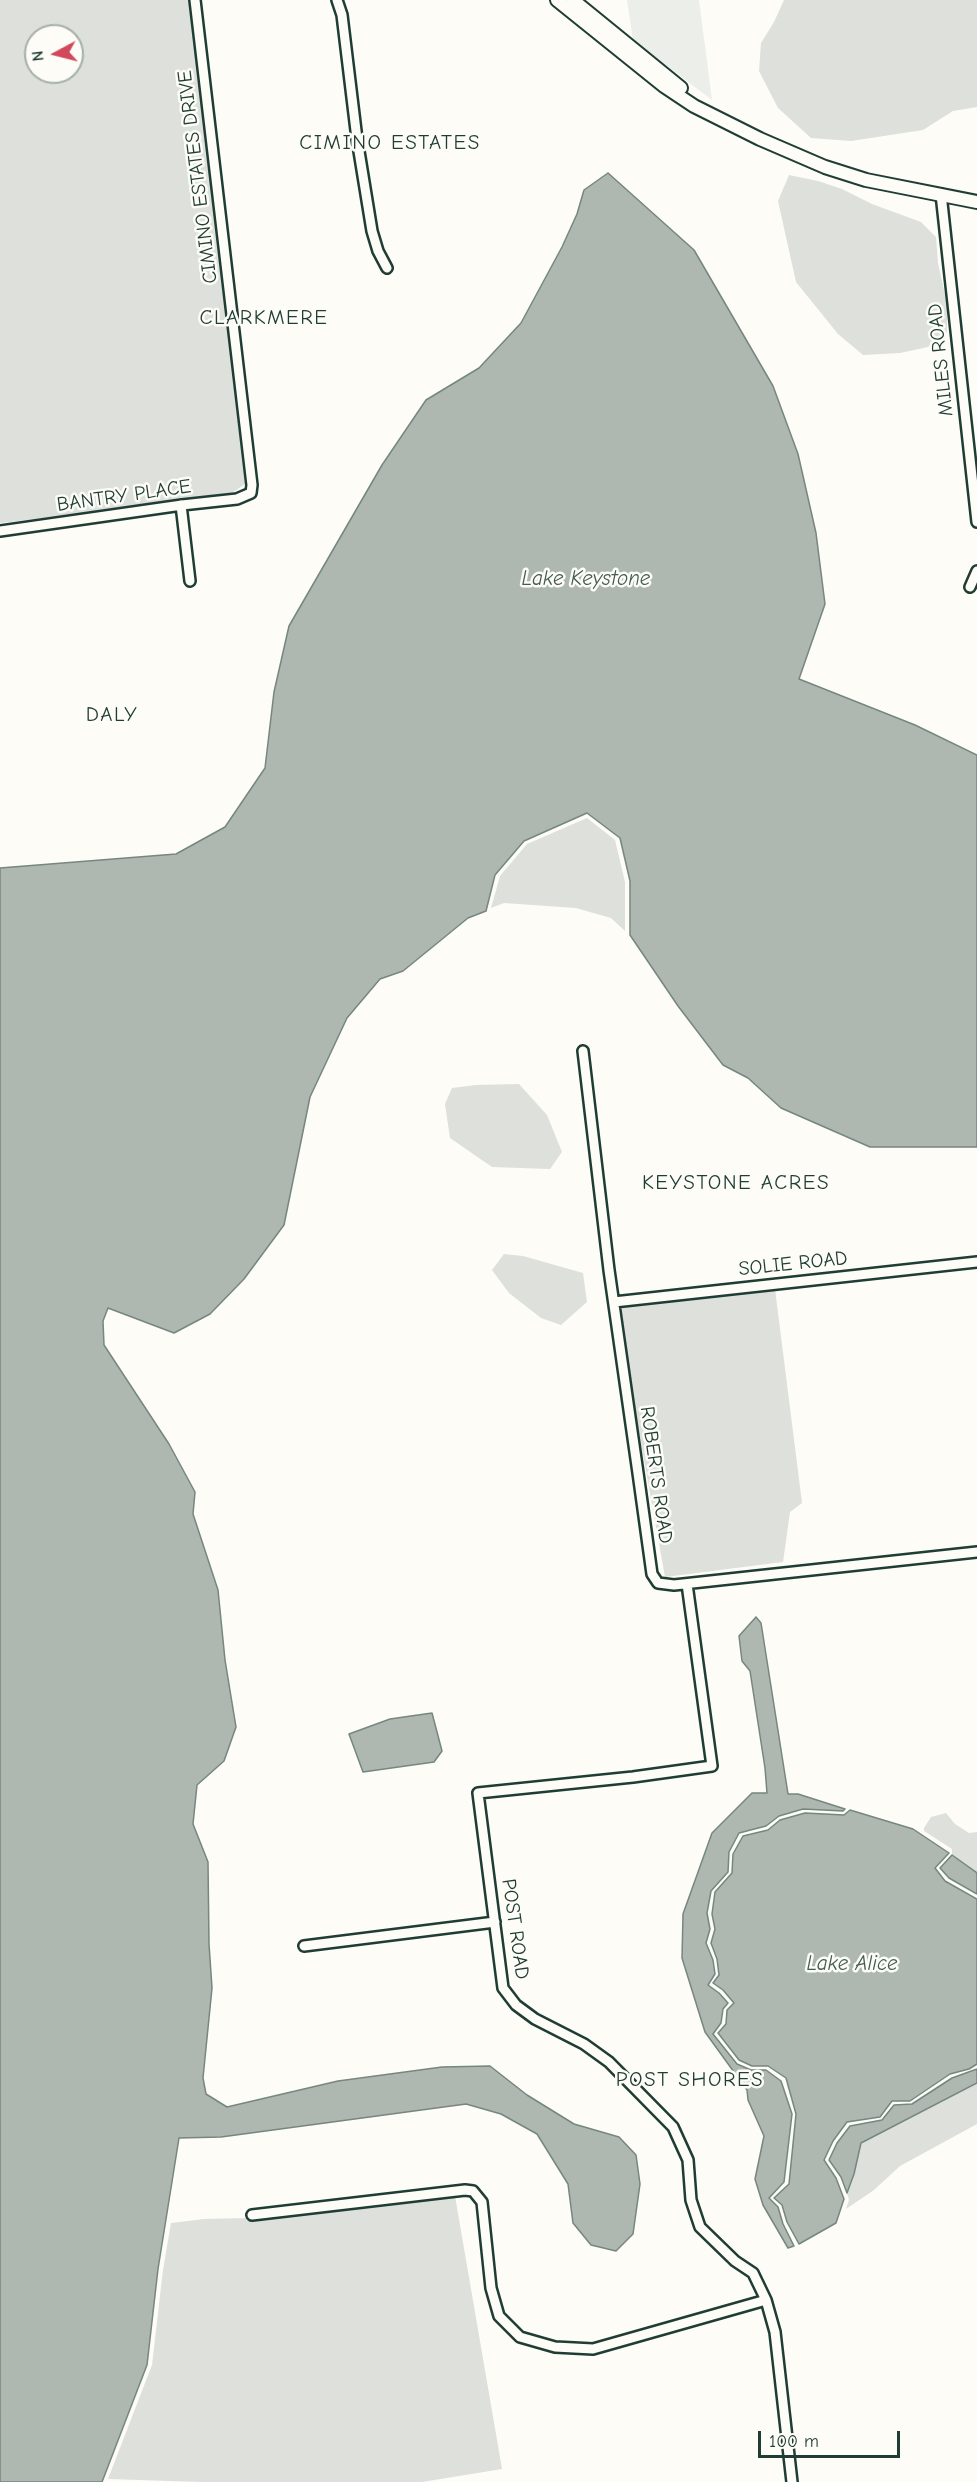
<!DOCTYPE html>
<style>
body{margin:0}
#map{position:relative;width:977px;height:2482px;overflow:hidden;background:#fdfcf7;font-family:"Comic Neue",sans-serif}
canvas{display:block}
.north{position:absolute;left:24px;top:24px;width:60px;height:60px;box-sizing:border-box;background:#fdfcf7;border:2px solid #a4b0a9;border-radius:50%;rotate:263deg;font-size:16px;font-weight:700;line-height:24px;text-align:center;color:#1f3d34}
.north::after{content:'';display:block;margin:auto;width:21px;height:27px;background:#d1495b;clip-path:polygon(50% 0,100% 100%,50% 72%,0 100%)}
.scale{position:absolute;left:758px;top:2431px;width:142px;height:27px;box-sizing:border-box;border:3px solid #1f3d34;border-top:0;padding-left:8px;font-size:18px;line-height:21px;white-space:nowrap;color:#1f3d34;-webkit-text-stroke:4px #fdfcf7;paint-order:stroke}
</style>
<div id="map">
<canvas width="977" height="2482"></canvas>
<div class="north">N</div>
<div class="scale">100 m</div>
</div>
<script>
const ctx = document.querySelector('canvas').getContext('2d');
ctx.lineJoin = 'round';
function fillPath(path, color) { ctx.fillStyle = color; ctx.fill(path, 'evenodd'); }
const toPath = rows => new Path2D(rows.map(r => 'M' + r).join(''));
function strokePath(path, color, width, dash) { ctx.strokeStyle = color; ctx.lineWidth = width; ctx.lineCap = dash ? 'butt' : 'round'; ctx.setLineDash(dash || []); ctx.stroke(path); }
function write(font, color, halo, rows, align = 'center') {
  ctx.font = font + ' "Comic Neue",sans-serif'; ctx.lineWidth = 5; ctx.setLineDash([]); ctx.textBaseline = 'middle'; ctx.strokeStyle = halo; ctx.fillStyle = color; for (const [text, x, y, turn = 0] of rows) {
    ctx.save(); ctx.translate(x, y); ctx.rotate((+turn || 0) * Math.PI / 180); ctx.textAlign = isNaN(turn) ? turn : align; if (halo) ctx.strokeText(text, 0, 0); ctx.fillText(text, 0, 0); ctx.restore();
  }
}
const built = toPath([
 [627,0,699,0,712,100,633,40]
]);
const green = toPath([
 [0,0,194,0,201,46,222,280,245,484,229,495,174,504,0,523],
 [36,36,72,36,72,72,36,72],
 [784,0,977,0,977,107,953,111,923,130,851,141,811,138,778,108,759,71,761,43,774,22],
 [789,175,818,181,842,189,872,204,921,222,936,237,938,263,947,304,947,332,928,347,900,353,863,355,838,334,796,282,778,201],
 [587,818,615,840,625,882,625,931,611,918,576,908,504,903,491,908,500,876,527,844],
 [519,1084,547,1115,562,1152,550,1169,492,1167,450,1138,445,1104,452,1088,476,1085],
 [504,1254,523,1256,583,1273,587,1302,561,1325,541,1318,509,1293,492,1270],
 [775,1289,802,1503,790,1512,783,1562,665,1577,634,1404,621,1306],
 [946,1813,955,1824,969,1833,977,1832,977,1873,952,1855,952,1849,924,1831,924,1828,931,1817],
 [977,2083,977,2124,900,2166,874,2190,846,2209,849,2200,847,2193,854,2174,861,2143],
 [455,2196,502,2469,422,2482,201,2482,108,2479,152,2365,163,2270,171,2223,204,2219,247,2218,247,2221]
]);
const water = toPath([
 [608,173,694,250,773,386,798,454,816,533,825,604,799,679,915,725,977,755,977,1147,870,1147,781,1108,748,1078,723,1065,678,1006,630,935,630,881,620,838,587,813,524,841,495,875,486,911,468,918,403,971,380,979,347,1018,310,1097,284,1225,244,1279,210,1314,174,1333,108,1308,103,1321,104,1345,169,1444,195,1492,193,1514,218,1590,225,1660,236,1727,224,1761,197,1785,193,1824,208,1862,209,1944,212,1988,203,2078,206,2094,227,2107,338,2081,442,2067,490,2066,527,2095,574,2124,619,2137,636,2155,640,2184,633,2234,616,2251,591,2245,573,2223,568,2184,537,2134,501,2114,466,2104,221,2137,179,2138,158,2269,147,2365,102,2482,0,2482,0,868,176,854,225,827,265,768,274,692,289,626,382,465,426,400,479,368,521,323,562,247,577,214,584,190,608,173],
 [756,1617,761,1623,788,1794,798,1794,845,1809,843,1811,803,1809,779,1816,766,1826,739,1833,729,1852,728,1872,711,1891,707,1913,710,1929,706,1943,713,1960,715,1974,708,1985,719,1993,728,2003,723,2009,721,2023,713,2034,737,2064,751,2070,766,2070,781,2081,792,2114,784,2182,769,2198,778,2207,783,2224,794,2246,788,2248,763,2205,755,2179,764,2136,748,2100,747,2090,705,2032,682,1958,683,1914,712,1833,752,1793,767,1793,765,1768,750,1671,742,1661,739,1636,756,1617],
 [432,1713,442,1751,434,1762,363,1772,349,1734,390,1719,432,1713],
 [850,1810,913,1829,949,1853,935,1868,945,1881,977,1899,977,2064,969,2069,950,2074,910,2101,892,2101,880,2117,847,2122,833,2141,824,2160,836,2178,844,2199,836,2223,799,2244,787,2222,782,2205,774,2198,789,2184,796,2114,786,2078,768,2066,752,2066,739,2060,718,2033,726,2024,727,2010,734,2003,723,1990,713,1983,719,1975,717,1959,711,1943,715,1929,712,1914,715,1892,732,1873,733,1854,743,1836,768,1830,780,1820,805,1813,844,1815,850,1810],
 [952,1855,977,1873,977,1894,949,1878,940,1868,952,1855],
 [977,2069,977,2083,861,2143,854,2174,847,2193,841,2177,829,2160,837,2143,850,2126,882,2120,894,2105,912,2104,952,2078,977,2069]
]);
const minor = toPath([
 [337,0,342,15,357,139,372,231,378,251,387,268],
 [941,194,977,522],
 [181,505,190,581],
 [0,531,182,505,237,499,251,493,252,485,195,0],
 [970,587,977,571],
 [583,1051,609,1270,638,1473,652,1574,658,1583,674,1585,977,1552],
 [614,1302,977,1262],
 [687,1584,712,1766,633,1777,478,1793,503,1988,516,2005,535,2019,584,2044,609,2062,673,2127,688,2160,691,2200,700,2227,735,2261,753,2273,766,2300,775,2332,792,2482],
 [304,1946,495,1922],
 [252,2215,465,2190,473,2191,482,2202,491,2288,499,2316,520,2337,555,2347,593,2349,766,2300]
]);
const major = toPath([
 [557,0,664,86,694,106,760,139,825,167,866,180,977,202],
 [573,0,681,88]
]);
const streetNames = [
 ["CIMINO ESTATES DRIVE",198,177,-97],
 ["MILES ROAD",941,360,-96],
 ["BANTRY PLACE",124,496,-8],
 ["SOLIE ROAD",793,1264,-6],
 ["ROBERTS ROAD",656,1475,82],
 ["POST ROAD",515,1929,82]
];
const neighbourhoodNames = [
 ["CIMINO ESTATES",390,143],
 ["CLARKMERE",264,318],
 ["DALY",112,715],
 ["KEYSTONE ACRES",736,1183],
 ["POST SHORES",690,2080]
];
const waterNames = [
 ["Lake Keystone",586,579],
 ["Lake Alice",852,1964]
];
fillPath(built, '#eceee9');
fillPath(green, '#dde0db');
fillPath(water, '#aeb8b1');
strokePath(water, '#75877f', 1.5);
strokePath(minor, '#1f3d34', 14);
strokePath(major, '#1f3d34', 16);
strokePath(minor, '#fdfcf7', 9);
strokePath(major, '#fdfcf7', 12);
write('20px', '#1f3d34', '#fdfcf7', streetNames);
ctx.letterSpacing = '1.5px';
write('21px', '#1f3d34', '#fdfcf7', neighbourhoodNames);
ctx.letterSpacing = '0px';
write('italic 21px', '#435c53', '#fdfcf7', waterNames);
</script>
